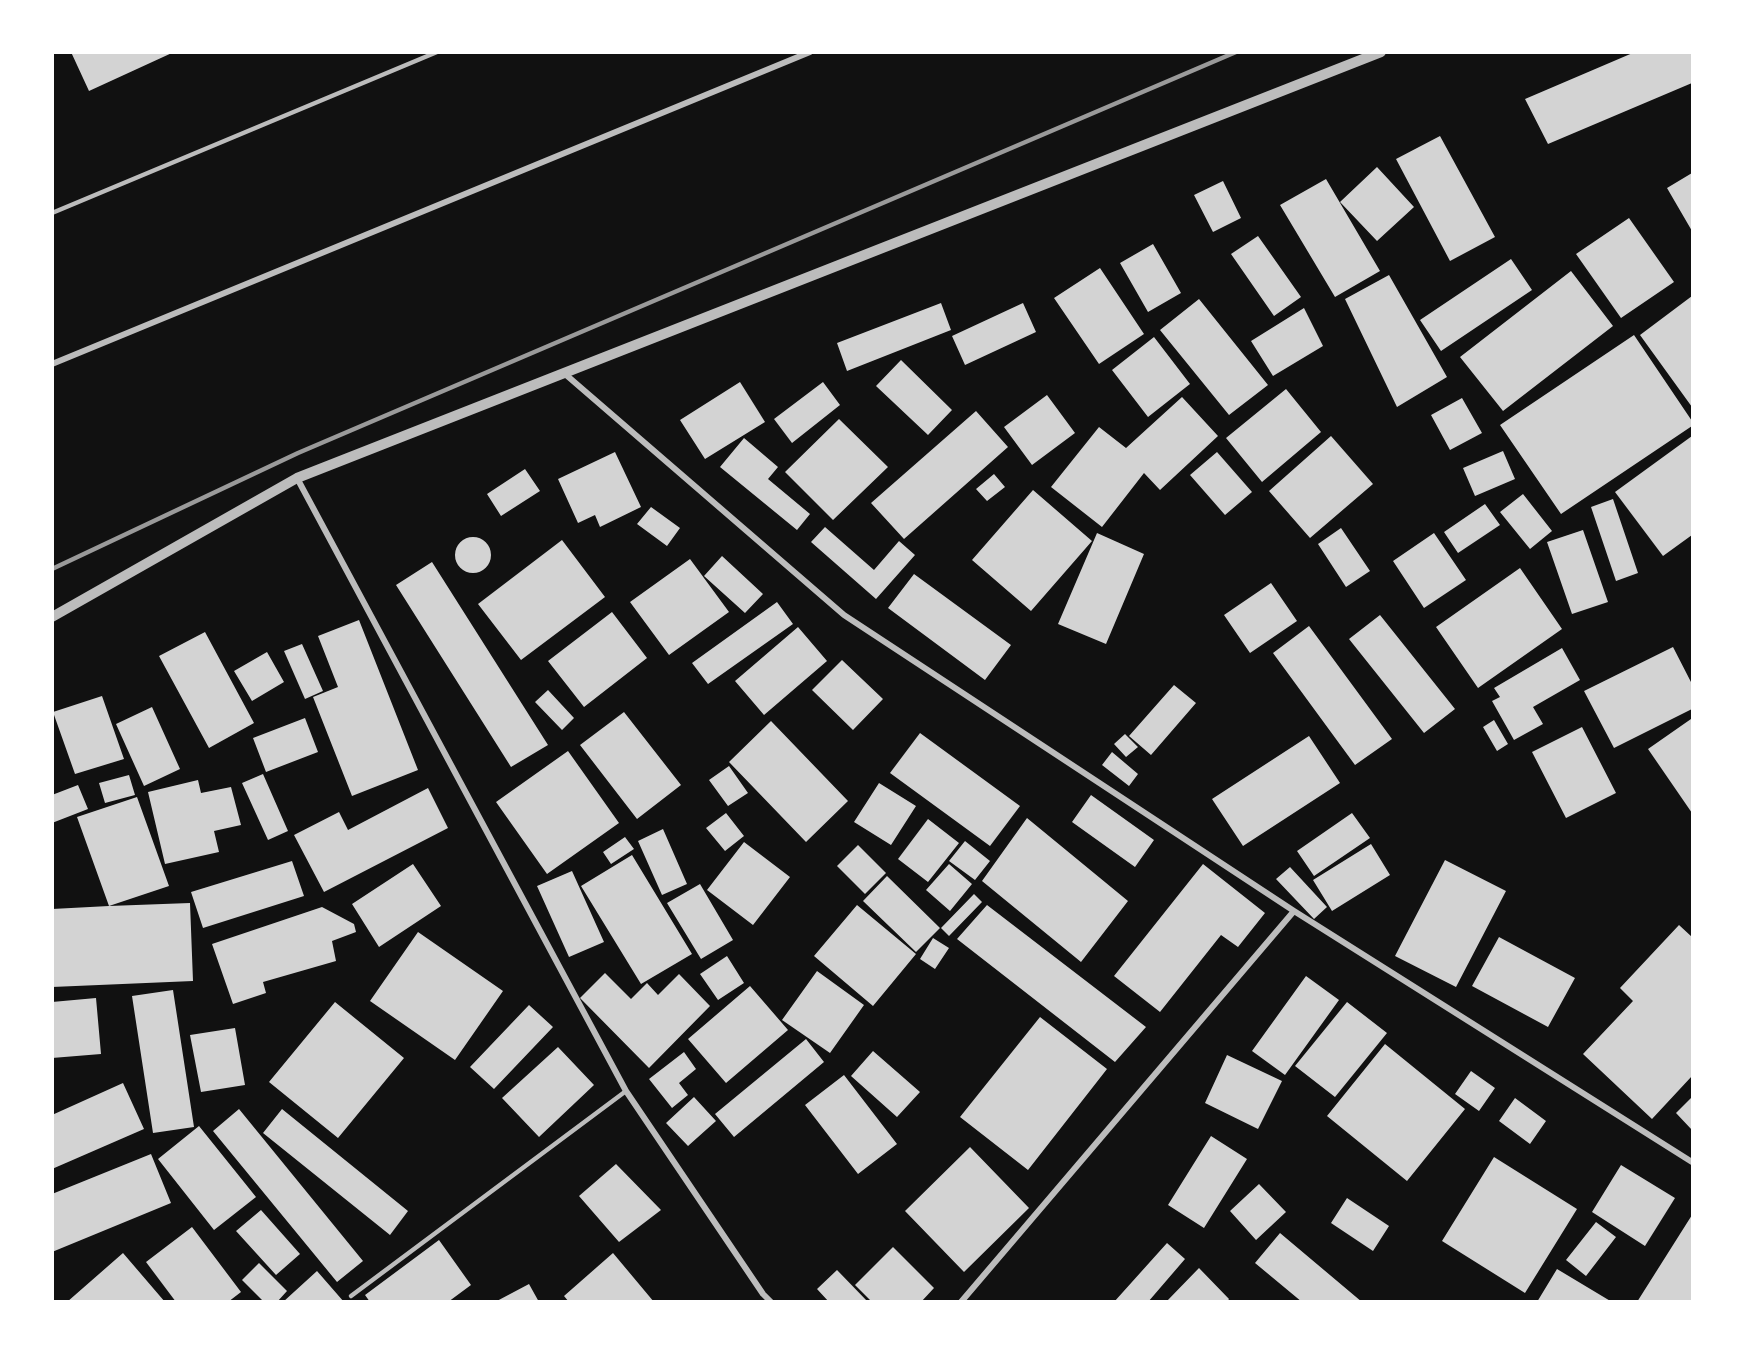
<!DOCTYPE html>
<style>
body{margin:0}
#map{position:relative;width:1745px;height:1354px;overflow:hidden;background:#111;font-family:"Sofia Sans Condensed",sans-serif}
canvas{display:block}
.frame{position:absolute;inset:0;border:54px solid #fff;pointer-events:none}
</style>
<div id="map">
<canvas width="1745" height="1354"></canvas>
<div class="frame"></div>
</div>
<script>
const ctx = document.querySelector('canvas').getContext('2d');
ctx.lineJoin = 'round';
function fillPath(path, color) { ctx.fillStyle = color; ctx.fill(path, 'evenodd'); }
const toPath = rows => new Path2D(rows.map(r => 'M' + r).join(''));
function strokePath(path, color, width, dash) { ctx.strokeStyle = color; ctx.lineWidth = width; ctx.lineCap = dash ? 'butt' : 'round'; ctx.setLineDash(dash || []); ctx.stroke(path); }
const building = toPath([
 [71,52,174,52,89,91],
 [1635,52,1692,52,1692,83,1548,144,1525,99],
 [1440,136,1495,237,1450,261,1396,159],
 [1377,167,1414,207,1377,241,1340,202],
 [1692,173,1692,231,1667,188],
 [1326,179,1380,271,1335,297,1280,205],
 [1223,181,1241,218,1213,232,1194,195],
 [1629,218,1674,282,1621,318,1576,254],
 [1258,236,1301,297,1274,316,1231,254],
 [1153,244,1181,293,1148,312,1120,263],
 [1511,259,1532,290,1441,351,1420,320],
 [1100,268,1144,334,1099,364,1054,298],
 [1571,271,1613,326,1503,411,1460,357],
 [1389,275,1447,377,1397,407,1345,299],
 [1692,296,1692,407,1640,335],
 [1199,299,1268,385,1229,415,1160,330],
 [941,303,951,330,847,371,837,343],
 [1023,303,1036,332,965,365,952,336],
 [1304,308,1323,346,1273,376,1251,341],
 [1634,335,1692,421,1692,426,1561,514,1500,425],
 [1154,337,1190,384,1148,417,1112,370],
 [901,360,952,410,928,435,876,386],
 [740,382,765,422,705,459,680,420],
 [823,382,840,405,792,443,774,419],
 [1286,389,1321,432,1262,482,1226,438],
 [1047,395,1075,433,1032,465,1004,427],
 [1182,397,1218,436,1160,490,1144,473,1102,527,1051,487,1099,427,1126,448],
 [1462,398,1482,433,1450,450,1431,415],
 [976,411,1008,447,904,539,871,503],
 [839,419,888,467,833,520,785,472],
 [1331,436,1373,484,1310,538,1269,491],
 [1692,436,1692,535,1663,556,1615,492],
 [744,438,778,467,768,479,810,514,797,530,720,467],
 [1503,451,1515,479,1475,496,1463,468],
 [615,452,641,507,600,527,595,515,578,523,558,479],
 [1217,452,1252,492,1225,515,1190,475],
 [525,469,540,491,501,516,487,494],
 [994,474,1005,487,987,501,976,489],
 [1033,490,1092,541,1031,611,972,560],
 [1523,494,1552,531,1530,549,1500,512],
 [1613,499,1638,573,1616,581,1591,507],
 [1485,504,1500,525,1458,553,1444,532],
 [651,507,680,528,667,546,637,524],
 [825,527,874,570,899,541,915,555,876,599,811,542],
 [1341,528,1370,571,1346,587,1318,544],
 [1583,530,1608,602,1572,614,1547,542],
 [1097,533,1144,554,1106,644,1058,624],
 [1434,533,1466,580,1424,608,1393,561],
 '455 555a18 18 0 1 1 36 0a18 18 0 1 1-36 0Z',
 [562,540,605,597,521,660,478,604],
 [722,556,763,594,745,613,704,576],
 [690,559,729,612,669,655,630,602],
 [432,562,548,745,511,767,396,585],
 [1520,568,1562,629,1478,688,1436,627],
 [914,574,1011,645,985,680,888,608],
 [1271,583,1297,621,1250,653,1224,615],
 [777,602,793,624,708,684,692,663],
 [612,612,647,658,584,707,548,661],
 [1380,615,1455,709,1424,733,1349,639],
 [359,620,418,770,352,796,313,697,338,687,318,636],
 [1309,626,1392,739,1355,765,1273,653],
 [798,627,827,661,764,715,735,681],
 [205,632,254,723,209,748,159,656],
 [302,644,323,691,305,699,284,651],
 [1673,647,1692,684,1692,709,1614,748,1584,691],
 [1562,648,1580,680,1533,707,1543,724,1514,740,1492,701,1500,697,1494,688],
 [267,652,284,682,252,701,234,671],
 [842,660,883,699,853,730,812,690],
 [1174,685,1196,703,1151,755,1129,736],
 [548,690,574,718,562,730,535,702],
 [102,696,124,759,75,774,53,712],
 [152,707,180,769,144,786,116,724],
 [624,712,681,785,637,819,580,745],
 [305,718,318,752,266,772,253,738],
 [1691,719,1692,722,1692,813,1648,749],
 [1494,720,1508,744,1497,751,1483,727],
 [771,721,848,801,806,842,729,762],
 [1582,727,1616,793,1566,818,1532,752],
 [920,733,1020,806,990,846,890,773],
 [1125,734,1138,747,1126,757,1114,744],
 [1309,736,1340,783,1243,846,1212,799],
 [568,751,619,823,547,874,496,802],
 [1112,752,1138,774,1129,786,1102,765],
 [729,766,748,793,728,806,709,780],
 [263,774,288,831,268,840,242,783],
 [129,775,135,795,105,803,99,783],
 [198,780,201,793,231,787,241,825,214,831,219,852,165,864,148,792],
 [879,783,916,806,891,845,854,822],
 [78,785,88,809,52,823,52,795],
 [428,788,448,828,324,892,294,835,339,812,348,830],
 [1091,795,1154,840,1135,867,1072,822],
 [137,797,169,886,109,906,190,903,193,981,52,987,52,909,109,906,77,817],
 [726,813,744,836,725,851,706,828],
 [1352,813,1370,838,1314,876,1297,851],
 [1027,818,1128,901,1081,962,982,881],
 [928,819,959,843,928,882,898,859],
 [663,829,687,884,662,895,638,841],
 [625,837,634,849,611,864,603,852],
 [965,841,990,861,975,880,949,861],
 [744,842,790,877,753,925,707,890],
 [1371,844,1390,875,1332,911,1313,880],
 [858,845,886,873,865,894,837,866],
 [632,855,692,954,641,984,581,886],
 [1445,860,1506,891,1456,987,1395,956],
 [292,861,304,896,203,928,191,892],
 [413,864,441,906,379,947,352,904],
 [949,864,972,884,950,911,926,890],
 [1203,864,1265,913,1238,947,1221,935,1160,1012,1114,976],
 [1290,867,1327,907,1314,919,1276,879],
 [572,871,604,942,569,957,537,886],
 [887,876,940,928,916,952,863,901],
 [700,884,733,940,701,959,667,903],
 [974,894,982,902,949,936,941,928],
 [857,905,916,954,873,1006,814,956],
 [987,905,1146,1027,1115,1062,957,939],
 [322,907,354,924,356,932,332,941,336,961,263,982,266,993,233,1004,212,944],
 [1679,925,1692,937,1692,1076,1652,1119,1583,1054,1633,1001,1620,988],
 [418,932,503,991,455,1060,370,1001],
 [1499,937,1575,978,1548,1027,1472,986],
 [933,938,949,948,935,969,920,959],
 [727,956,744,983,718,1000,700,974],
 [817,971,864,1005,830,1053,782,1020],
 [605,973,631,999,647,983,658,995,679,974,710,1006,649,1068,580,998],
 [1306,976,1339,1000,1285,1075,1252,1051],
 [750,986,788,1030,726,1083,688,1039],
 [173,990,194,1127,153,1133,132,996],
 [96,998,101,1054,52,1058,52,1002],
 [335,1002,404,1058,338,1138,269,1082],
 [1347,1002,1387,1033,1335,1097,1295,1066],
 [529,1005,553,1027,494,1089,470,1067],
 [1040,1017,1107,1069,1028,1170,960,1117],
 [235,1028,245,1085,201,1092,190,1035],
 [806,1039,824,1062,734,1137,715,1114],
 [1385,1044,1465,1109,1407,1181,1327,1116],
 [558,1047,594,1085,539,1137,502,1098],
 [873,1051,920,1092,897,1117,851,1076],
 [684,1052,696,1069,679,1083,688,1095,672,1108,649,1079],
 [1227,1055,1282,1081,1258,1129,1205,1103],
 [1471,1071,1495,1088,1479,1111,1455,1094],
 [844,1075,897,1144,858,1174,805,1105],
 [123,1083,144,1129,52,1169,52,1115],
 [694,1097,716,1121,688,1146,666,1123],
 [1692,1097,1692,1130,1676,1113],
 [1515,1098,1546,1121,1530,1144,1499,1121],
 [239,1109,363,1261,337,1282,213,1131],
 [282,1109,408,1211,390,1235,263,1133],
 [199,1126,256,1197,214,1230,158,1159],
 [1211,1136,1247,1159,1204,1228,1168,1205],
 [970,1147,1029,1208,964,1272,905,1211],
 [151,1154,171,1203,52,1252,52,1194],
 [1494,1157,1577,1209,1525,1293,1442,1241],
 [616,1164,661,1210,619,1242,579,1196],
 [1621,1165,1675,1198,1645,1246,1592,1212],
 [1259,1184,1286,1212,1256,1240,1230,1211],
 [1347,1198,1389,1226,1373,1251,1331,1223],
 [261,1210,300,1254,276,1275,236,1231],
 [1692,1215,1692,1302,1637,1302],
 [1596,1222,1616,1237,1586,1276,1566,1260],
 [192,1227,241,1292,228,1302,176,1302,146,1262],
 [1280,1233,1362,1302,1302,1302,1255,1263],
 [439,1240,471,1285,448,1302,370,1302,365,1295],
 [1167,1243,1185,1259,1148,1302,1114,1302],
 [893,1247,934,1288,921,1302,872,1302,855,1285],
 [123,1253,165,1302,67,1302],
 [613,1253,654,1302,569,1302,564,1296],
 [259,1263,287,1291,277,1302,264,1302,242,1280],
 [1199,1268,1229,1299,1227,1302,1166,1302],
 [1557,1269,1612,1302,1537,1302],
 [837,1270,868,1302,829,1302,817,1289],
 [317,1271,344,1302,283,1302],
 [529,1284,539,1302,495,1302]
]);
const service = toPath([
 [52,213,437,52],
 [351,1296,626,1091]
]);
const minor = toPath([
 [52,364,810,52],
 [565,374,844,615,1294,911,1692,1162],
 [297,478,626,1091,763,1294,771,1302],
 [961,1302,1294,911]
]);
const tertiary = toPath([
 [52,617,297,478,1381,52]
]);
const rail = toPath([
 [52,569,298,453,1236,52]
]);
fillPath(building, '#d3d3d3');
strokePath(service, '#bcbcbc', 4.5);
strokePath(minor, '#bcbcbc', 6);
strokePath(tertiary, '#bcbcbc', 10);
strokePath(rail, '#9a9a9a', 4.5);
</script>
